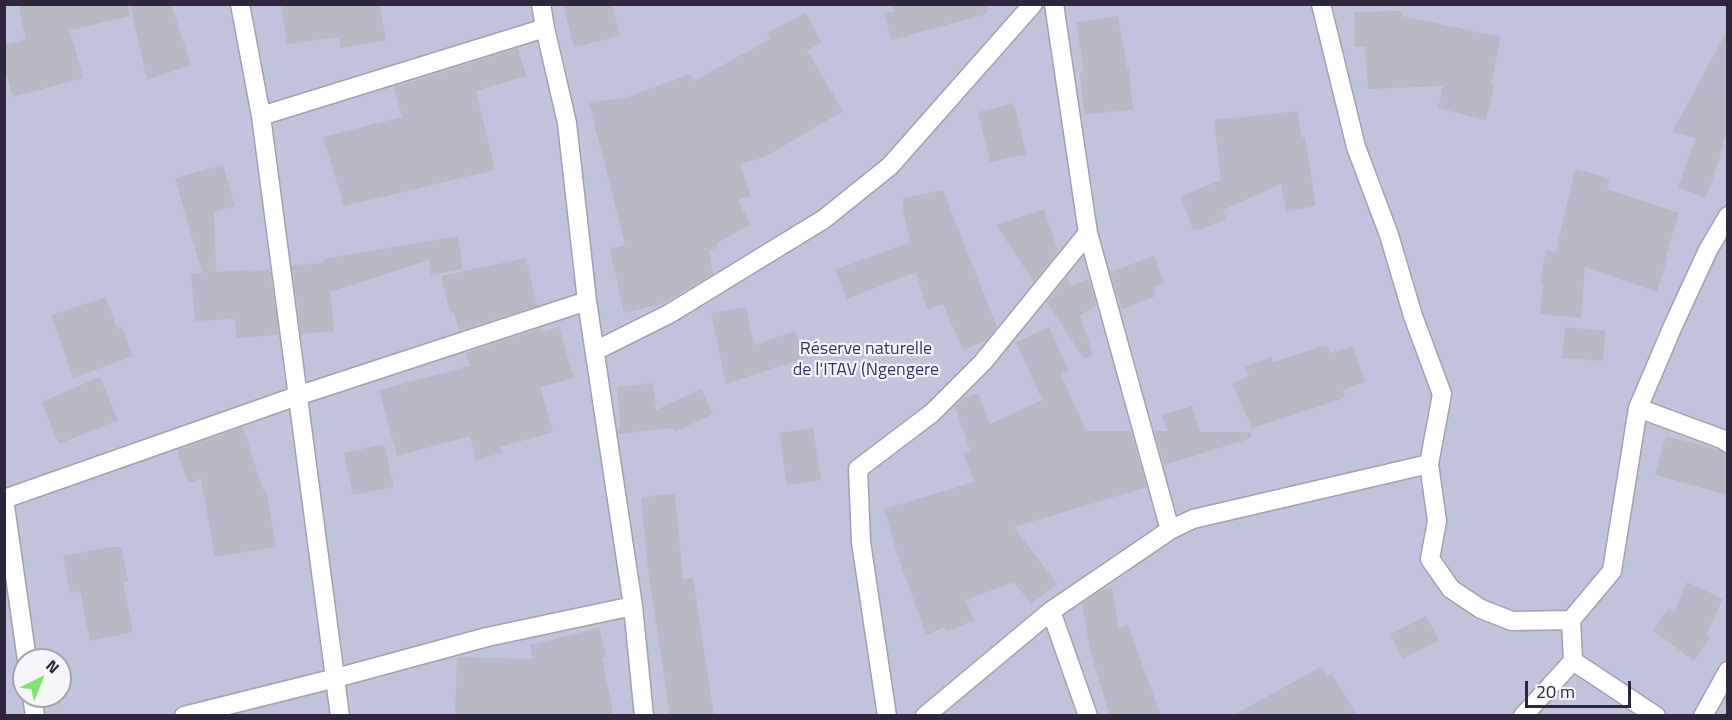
<!DOCTYPE html>
<meta charset="utf-8">
<style>
body{margin:0}
#map{position:relative;width:1732px;height:720px;overflow:hidden;background:#e6e5ed;font-family:"Titillium Web",sans-serif}
canvas{display:block}
.frame{position:absolute;inset:0;border:6px solid #2d263d;pointer-events:none}
.north{position:absolute;left:12px;top:648px;width:60px;height:60px;box-sizing:border-box;background:#f6f6fa;border:2px solid #a6a3ae;border-radius:50%;rotate:43deg;font-size:16px;font-weight:700;line-height:24px;text-align:center;color:#2d263d}
.north::after{content:'';display:block;margin:auto;width:21px;height:27px;background:#80e56b;clip-path:polygon(50% 0,100% 100%,50% 72%,0 100%)}
.scale{position:absolute;left:1525px;top:681px;width:106px;height:27px;box-sizing:border-box;border:3px solid #2d263d;border-top:0;padding-left:8px;font-size:18px;line-height:21px;white-space:nowrap;color:#2d263d;-webkit-text-stroke:4px #f6f6fa;paint-order:stroke}
</style>
<div id="map">
<canvas width="1732" height="720"></canvas>
<div class="frame"></div>
<div class="north">N</div>
<div class="scale">20 m</div>
</div>
<script>
const ctx = document.querySelector('canvas').getContext('2d');
ctx.lineJoin = 'round';
function fillPath(path, color) { ctx.fillStyle = color; ctx.fill(path, 'evenodd'); }
const toPath = rows => new Path2D(rows.map(r => 'M' + r).join(''));
function strokePath(path, color, width, dash) { ctx.strokeStyle = color; ctx.lineWidth = width; ctx.lineCap = dash ? 'butt' : 'round'; ctx.setLineDash(dash || []); ctx.stroke(path); }
function write(font, color, halo, rows, align = 'center') {
  ctx.font = font + ' "Titillium Web",sans-serif'; ctx.lineWidth = 4.5; ctx.setLineDash([]); ctx.textBaseline = 'middle'; ctx.strokeStyle = halo; ctx.fillStyle = color; for (const [text, x, y, turn = 0] of rows) {
    ctx.save(); ctx.translate(x, y); ctx.rotate((+turn || 0) * Math.PI / 180); ctx.textAlign = isNaN(turn) ? turn : align; if (halo) ctx.strokeText(text, 0, 0); ctx.fillText(text, 0, 0); ctx.restore();
  }
}
const green = toPath([
 [4,5,1727,5,1727,715,5,715],
 [24,660,60,660,60,696,24,696]
]);
const building = toPath([
 [18,4,128,4,130,16,70,30,83,78,13,97,4,65,4,45,26,39],
 [130,4,171,4,191,65,147,80],
 [281,4,379,4,386,40,341,48,339,37,287,44],
 [563,4,612,4,620,36,574,47],
 [892,4,986,4,987,14,891,40,884,13,894,11],
 [1402,11,1402,16,1501,37,1491,84,1494,85,1486,120,1438,108,1443,86,1368,89,1365,47,1355,47,1354,12],
 [806,13,822,43,807,50,843,111,765,157,740,164,751,196,737,200,751,224,717,243,718,248,709,250,713,274,665,303,624,313,610,249,625,245,589,103,627,97,691,74,694,81,770,39,767,33],
 [1118,16,1127,67,1129,67,1133,110,1084,114,1080,72,1084,71,1076,22],
 [1728,29,1728,125,1718,163,1706,198,1678,188,1695,138,1672,132],
 [518,48,526,76,476,91,495,170,344,206,323,137,402,117,394,87],
 [1014,103,1026,154,990,162,978,112],
 [1298,111,1301,137,1305,137,1316,206,1286,211,1281,184,1223,210,1226,220,1193,231,1181,196,1221,180,1214,120],
 [223,165,235,206,214,212,216,272,249,270,249,272,270,269,279,335,237,338,235,319,195,321,191,274,202,273,175,178],
 [1575,169,1609,178,1607,189,1679,213,1666,256,1668,256,1657,292,1585,267,1581,318,1540,314,1543,283,1540,282,1546,250,1556,252],
 [943,190,997,327,986,341,963,350,943,304,927,309,916,272,847,299,835,270,910,242,903,210,903,198],
 [1044,209,1058,251,1034,282,996,225],
 [458,236,463,269,431,275,429,260,330,292,334,331,301,334,292,267,294,265,324,263,323,259],
 [1154,256,1164,283,1154,287,1156,296,1122,309,1110,272],
 [526,258,537,306,459,331,454,312,450,313,441,276],
 [1067,277,1070,286,1089,279,1096,305,1080,316,1093,354,1084,359,1047,302],
 [106,297,117,329,122,327,133,356,73,378,51,315],
 [746,307,754,345,795,331,804,358,726,384,711,313],
 [559,327,574,378,540,387,553,432,500,447,502,453,476,460,470,436,397,456,379,390,470,366,466,353,542,328,543,332],
 [1049,327,1069,371,1061,374,1086,431,1131,431,1147,487,1014,527,1057,584,1031,604,1014,582,966,600,974,621,946,631,945,627,926,635,900,562,884,509,974,482,963,454,970,451,955,406,962,399,978,393,990,424,1042,400,1016,342],
 [1565,327,1605,331,1603,361,1562,358],
 [1327,345,1330,353,1353,346,1365,382,1343,389,1345,398,1252,428,1232,384,1249,376,1245,367,1271,357,1273,362],
 [100,377,118,420,59,444,41,402],
 [653,383,656,410,701,389,713,414,675,432,673,428,618,434,618,429,621,427,617,387],
 [1192,406,1200,432,1251,432,1252,438,1164,465,1154,431,1167,431,1162,415],
 [243,427,263,490,266,490,276,547,215,557,201,479,188,483,177,450],
 [813,428,821,480,787,485,779,433],
 [1666,436,1717,449,1728,454,1728,495,1655,475],
 [384,444,394,487,353,495,344,453],
 [675,494,683,579,693,578,714,716,670,716,648,569,641,497],
 [121,547,128,581,123,582,133,632,90,641,80,591,70,593,63,556,109,547],
 [1687,582,1723,599,1706,635,1710,638,1694,661,1653,630,1669,608,1674,612],
 [1112,588,1119,628,1128,625,1161,716,1110,716,1090,650,1082,603,1102,590],
 [1426,616,1439,640,1403,659,1390,634],
 [599,628,606,657,602,658,614,716,455,716,457,657,533,659,530,645],
 [1322,666,1327,677,1332,674,1358,716,1232,716]
]);
const street = toPath([
 [240,4,261,116,340,716],
 [541,4,545,28,567,123,587,301,633,606,644,716],
 [1054,4,1088,233,1170,530],
 [1321,4,1356,147,1389,235,1413,316,1442,394,1429,464,1437,521,1430,559,1451,589,1481,609,1512,621,1571,620],
 [261,116,545,28],
 [595,351,669,314,824,219,890,166,1033,4],
 [1638,408,1722,439,1728,443],
 [4,499,297,396,587,301],
 [4,499,27,660],
 [1051,611,1088,716],
 [1573,661,1656,716],
 [32,696,35,716],
 [184,716,336,678,487,637,633,606],
 [887,716,861,542,858,469,932,413,983,362,1088,233],
 [925,716,1051,611,1170,530,1193,519,1429,464],
 [1523,716,1573,661,1571,620,1612,571,1638,408,1673,326,1708,250,1728,216],
 [1703,716,1728,671]
]);
const parkNames = [
 ["Réserve naturelle",866,350],
 ["de l'ITAV (Ngengere",866,371]
];
fillPath(green, '#c1c4dc');
fillPath(building, '#b9b8c5');
strokePath(street, '#a3a0ae', 21);
strokePath(street, '#fff', 18);
write('18px', '#343571', '#f6f6fa', parkNames);
</script>
